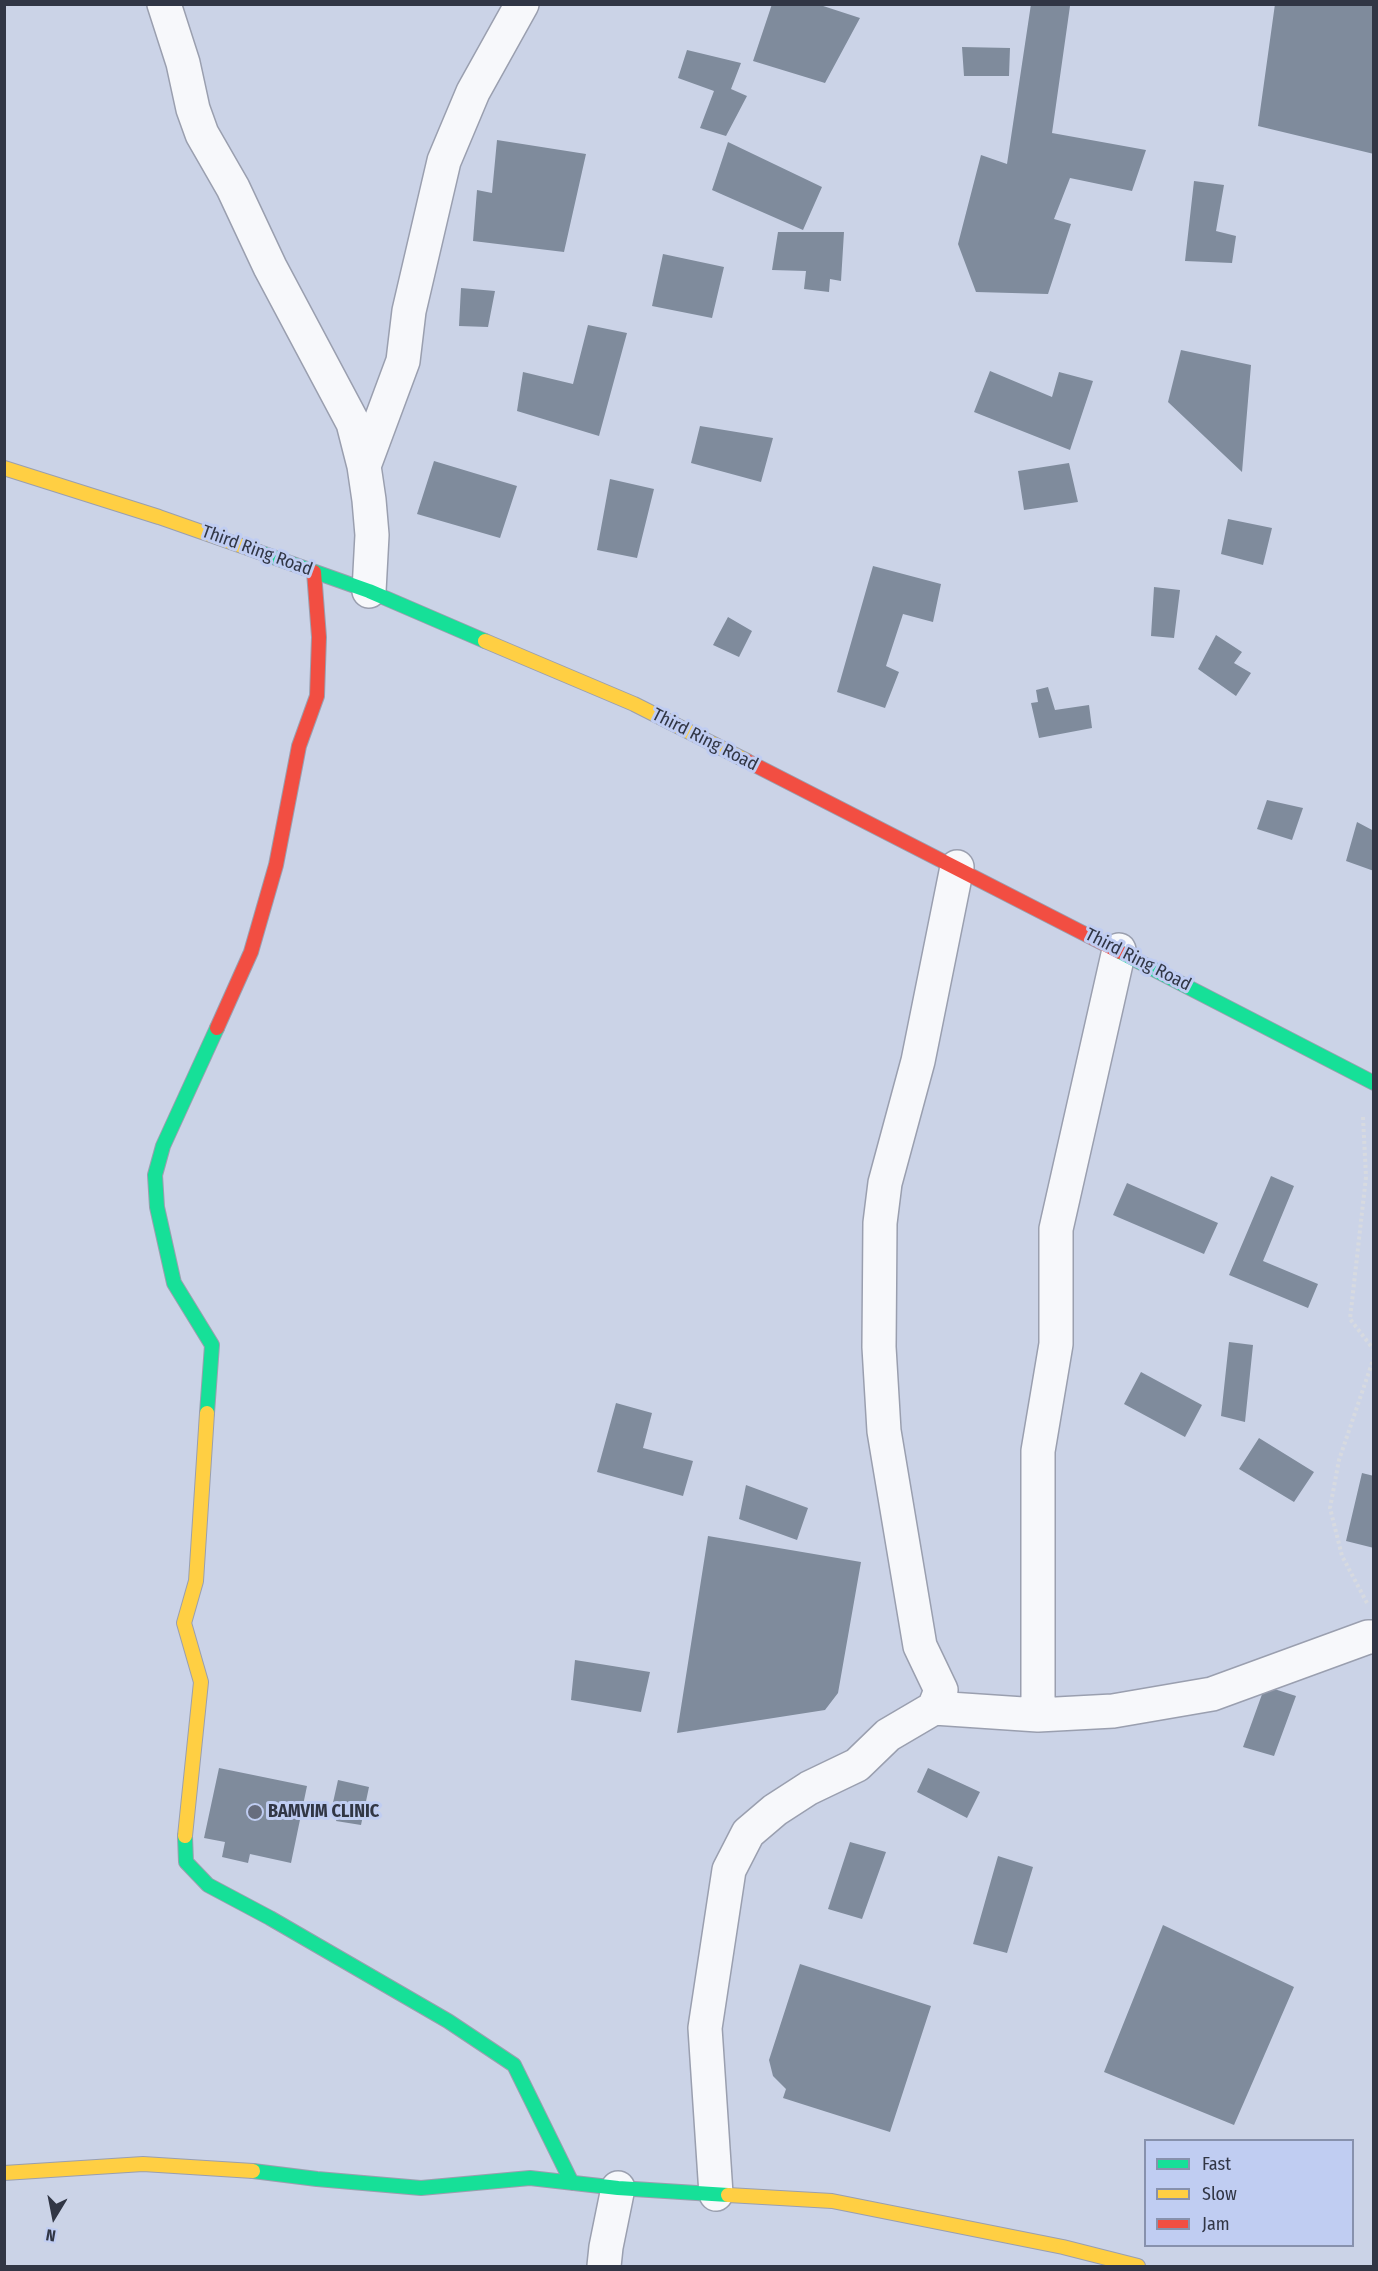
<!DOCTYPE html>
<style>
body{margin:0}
#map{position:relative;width:1378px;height:2271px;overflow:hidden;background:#cbd3e7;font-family:"Fira Sans Condensed",sans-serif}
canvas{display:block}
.frame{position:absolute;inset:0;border:6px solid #313645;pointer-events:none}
.legend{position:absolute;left:1144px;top:2139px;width:210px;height:108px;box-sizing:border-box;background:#c0cdf2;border:2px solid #8791ad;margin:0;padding:8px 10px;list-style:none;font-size:18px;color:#313645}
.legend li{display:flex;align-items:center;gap:12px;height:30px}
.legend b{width:30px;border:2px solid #8791ad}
.north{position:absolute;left:24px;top:2187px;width:60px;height:60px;-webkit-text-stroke:4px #c0cdf2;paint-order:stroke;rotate:190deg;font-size:16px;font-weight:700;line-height:24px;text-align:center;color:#313645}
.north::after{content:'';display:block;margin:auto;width:21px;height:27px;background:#313645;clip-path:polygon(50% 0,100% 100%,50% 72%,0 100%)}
</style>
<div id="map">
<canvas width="1378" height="2271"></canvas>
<div class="frame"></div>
<ul class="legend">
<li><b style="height:8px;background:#16e098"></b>Fast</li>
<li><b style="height:8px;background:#ffcf43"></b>Slow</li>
<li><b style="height:8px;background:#f24e42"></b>Jam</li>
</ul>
<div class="north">N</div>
</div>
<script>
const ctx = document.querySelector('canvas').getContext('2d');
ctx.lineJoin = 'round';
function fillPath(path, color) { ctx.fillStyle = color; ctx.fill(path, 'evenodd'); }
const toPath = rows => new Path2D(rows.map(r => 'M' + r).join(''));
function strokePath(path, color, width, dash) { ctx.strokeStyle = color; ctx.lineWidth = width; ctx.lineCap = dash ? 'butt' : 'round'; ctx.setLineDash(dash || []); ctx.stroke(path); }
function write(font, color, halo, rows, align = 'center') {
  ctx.font = font + ' "Fira Sans Condensed",sans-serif'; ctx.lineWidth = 6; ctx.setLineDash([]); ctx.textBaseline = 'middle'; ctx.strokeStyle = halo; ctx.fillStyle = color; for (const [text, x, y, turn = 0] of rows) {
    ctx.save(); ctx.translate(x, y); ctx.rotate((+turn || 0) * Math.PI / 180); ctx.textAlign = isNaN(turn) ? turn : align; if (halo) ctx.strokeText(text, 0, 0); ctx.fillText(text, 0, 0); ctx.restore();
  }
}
const building = toPath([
 [772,4,817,4,860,18,825,83,753,61],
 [1031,4,1070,6,1052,133,1146,150,1132,191,1070,178,1054,219,1071,224,1048,294,976,292,958,244,981,155,1007,164],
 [1275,4,1374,4,1374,154,1258,126],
 [962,47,1010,48,1009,76,964,76],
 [687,50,741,63,731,89,747,96,726,136,700,128,714,91,678,78],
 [497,140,586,154,564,252,473,241,477,190,492,193],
 [728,142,822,187,803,230,712,190],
 [1194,181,1224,185,1216,231,1236,236,1232,263,1185,261],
 [778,232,844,232,841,281,830,279,829,292,804,289,806,271,772,270],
 [663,254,724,267,712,318,652,306],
 [461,288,495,291,488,327,459,326],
 [588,325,627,333,599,436,517,411,523,372,573,384],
 [1181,350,1251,365,1242,472,1168,402],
 [990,371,1052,397,1059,372,1093,381,1070,450,974,412],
 [700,426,773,438,761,482,691,463],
 [434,461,517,486,500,538,417,514],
 [1069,463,1078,502,1024,510,1018,471],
 [610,479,654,489,637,558,597,550],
 [1228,519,1272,528,1263,565,1221,554],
 [873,566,941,584,933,622,903,614,886,666,899,672,885,708,837,692],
 [1154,587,1180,590,1174,638,1151,636],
 [728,617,752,631,739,657,713,645],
 [1216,635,1242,652,1234,663,1251,673,1236,696,1198,669],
 [1048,687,1055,710,1089,705,1092,728,1039,738,1031,703,1038,702,1036,690],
 [1267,800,1303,808,1292,840,1257,829],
 [1357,822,1374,831,1374,871,1346,861],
 [1271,1176,1294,1186,1263,1261,1318,1284,1308,1308,1229,1275],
 [1127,1183,1218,1223,1204,1254,1113,1215],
 [1229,1342,1253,1345,1245,1422,1221,1416],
 [1141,1372,1202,1405,1185,1437,1124,1404],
 [616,1403,652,1413,643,1448,693,1461,683,1496,597,1472],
 [1259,1438,1314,1472,1294,1502,1239,1469],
 [1362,1473,1374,1476,1374,1548,1346,1541],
 [746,1485,808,1508,797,1540,739,1519],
 [708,1536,861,1562,838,1693,825,1710,677,1733],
 [575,1660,650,1672,641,1712,571,1700],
 [1265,1686,1296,1696,1274,1756,1243,1747],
 [219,1768,307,1786,291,1863,250,1854,248,1863,222,1857,225,1842,204,1838],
 [928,1768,980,1792,967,1818,917,1792],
 [338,1780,369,1787,361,1825,336,1821,340,1808,332,1807],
 [850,1842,886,1852,862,1919,828,1909],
 [998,1856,1033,1867,1007,1953,973,1944],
 [1163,1925,1294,1987,1234,2125,1104,2072],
 [800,1964,931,2006,890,2132,783,2098,786,2089,773,2076,769,2060]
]);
const path = toPath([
 [1363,1117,1366,1177,1350,1319,1374,1350],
 [1367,1603,1342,1556,1330,1508,1339,1460,1374,1357]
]);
const street = toPath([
 [164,4,183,63,193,109,202,134,233,188,270,267,353,423,364,466,369,500,372,535,369,591],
 [364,466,403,361,409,311,444,161,473,92,522,4],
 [934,1708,941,1690,920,1646,884,1431,879,1347,880,1223,885,1183,918,1061,957,867],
 [1038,1715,1038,1451,1056,1344,1056,1229,1119,950],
 [716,2194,705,2028,729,1870,748,1833,775,1810,809,1788,857,1765,888,1735,934,1708,1038,1715,1113,1711,1212,1694,1368,1637,1374,1637],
 [604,2266,606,2247,618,2188]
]);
const fast = toPath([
 [259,552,369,591,485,641],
 [1120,952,1374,1083],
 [207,1413,212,1345,174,1283,157,1207,155,1175,163,1146,217,1028],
 [185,1836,186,1862,208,1885,270,1918,448,2021,514,2065,572,2183],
 [253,2171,317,2179,421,2188,530,2178,618,2188,728,2195]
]);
const slow = toPath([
 [4,468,159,517,259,552],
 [485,641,634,704,747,761],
 [185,1836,201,1682,184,1623,196,1581,207,1413],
 [4,2173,143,2164,253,2171],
 [728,2195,832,2201,1063,2247,1138,2266]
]);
const jam = toPath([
 [747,761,1120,952],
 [217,1028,251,952,276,865,299,746,317,696,319,637,314,572]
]);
const markers = [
 [255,1812,8,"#676d7e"]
];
const streetNames = [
 ["Third Ring Road",257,551,20],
 ["Third Ring Road",705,740,27],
 ["Third Ring Road",1138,960,27]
];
const poiNames = [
 ["BAMVIM CLINIC",268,1812]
];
fillPath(building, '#7f8b9c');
strokePath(street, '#9a9faf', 36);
strokePath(fast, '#9a9faf', 16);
strokePath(slow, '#9a9faf', 16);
strokePath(jam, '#9a9faf', 16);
strokePath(path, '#d7dae0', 4, [3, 3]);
strokePath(street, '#f7f8fb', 33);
strokePath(fast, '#16e098', 14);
strokePath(slow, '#ffcf43', 14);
strokePath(jam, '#f24e42', 14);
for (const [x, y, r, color] of markers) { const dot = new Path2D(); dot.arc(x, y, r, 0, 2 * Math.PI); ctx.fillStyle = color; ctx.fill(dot); strokePath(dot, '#c0cdf2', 2); }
write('18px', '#313645', '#c0cdf2', streetNames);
write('bold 18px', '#313645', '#c0cdf2', poiNames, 'left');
</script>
